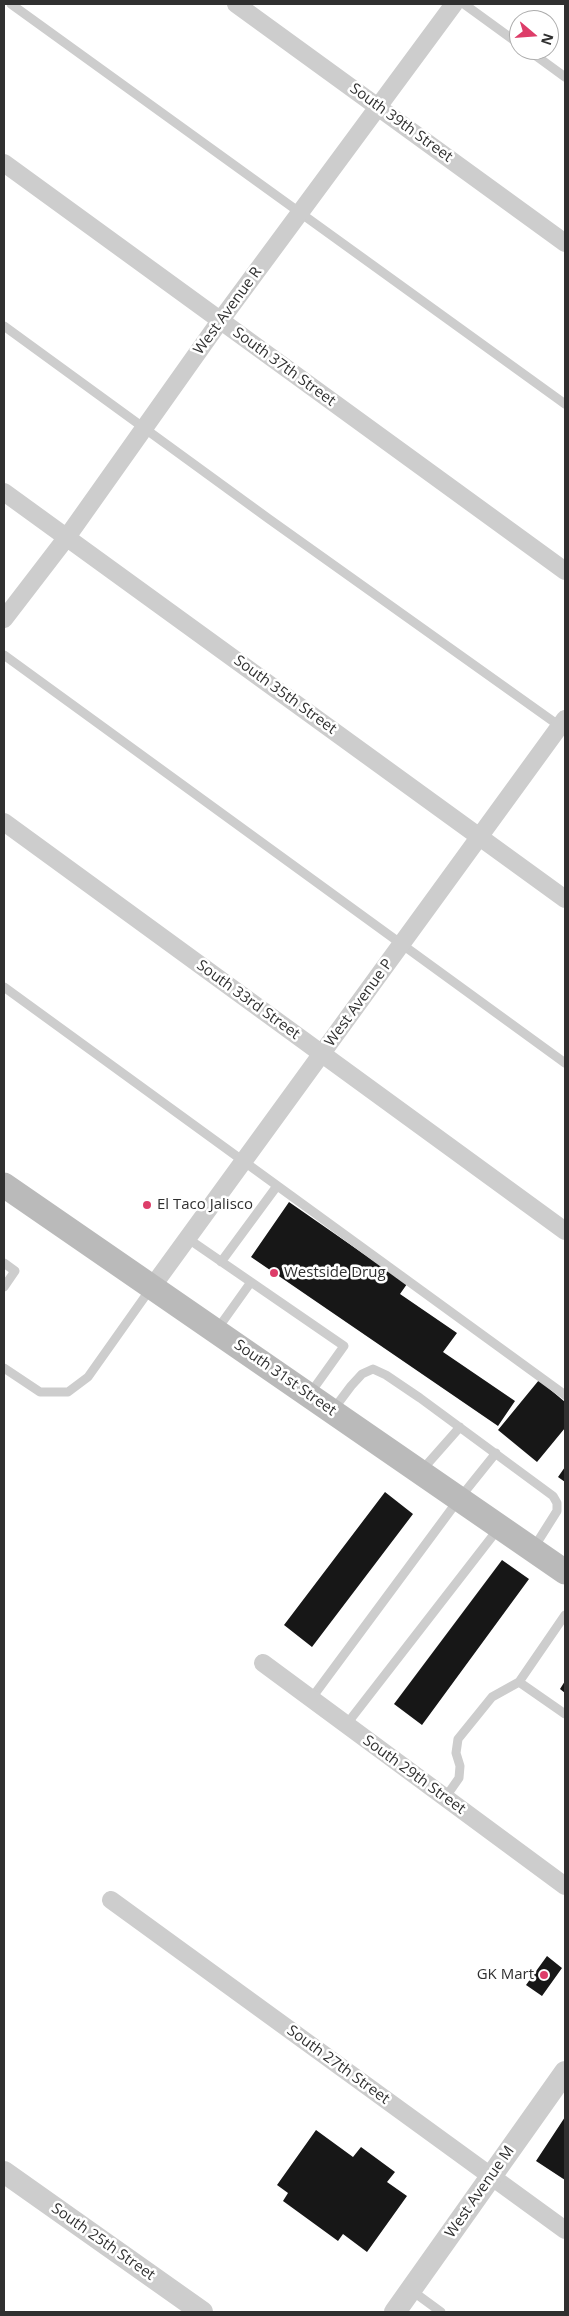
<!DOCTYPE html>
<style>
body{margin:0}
#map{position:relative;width:569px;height:2316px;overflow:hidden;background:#fff;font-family:"Open Sans",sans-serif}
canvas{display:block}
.frame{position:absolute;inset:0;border:5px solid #303030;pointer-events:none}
.north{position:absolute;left:509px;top:10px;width:50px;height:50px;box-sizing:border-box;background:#fff;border:1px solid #acacac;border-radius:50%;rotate:108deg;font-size:14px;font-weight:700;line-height:20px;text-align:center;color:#303030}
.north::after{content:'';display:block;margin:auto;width:18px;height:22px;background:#dd3d69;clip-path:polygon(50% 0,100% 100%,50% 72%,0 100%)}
</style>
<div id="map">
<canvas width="569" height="2316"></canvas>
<div class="frame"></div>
<div class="north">N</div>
</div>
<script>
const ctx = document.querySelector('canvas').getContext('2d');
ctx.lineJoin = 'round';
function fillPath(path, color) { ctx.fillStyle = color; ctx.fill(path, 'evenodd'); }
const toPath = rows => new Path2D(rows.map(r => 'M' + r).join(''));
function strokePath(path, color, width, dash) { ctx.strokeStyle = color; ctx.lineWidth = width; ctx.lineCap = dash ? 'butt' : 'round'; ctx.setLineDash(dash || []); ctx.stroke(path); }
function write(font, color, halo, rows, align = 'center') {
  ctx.font = font + ' "Open Sans",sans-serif'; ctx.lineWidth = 5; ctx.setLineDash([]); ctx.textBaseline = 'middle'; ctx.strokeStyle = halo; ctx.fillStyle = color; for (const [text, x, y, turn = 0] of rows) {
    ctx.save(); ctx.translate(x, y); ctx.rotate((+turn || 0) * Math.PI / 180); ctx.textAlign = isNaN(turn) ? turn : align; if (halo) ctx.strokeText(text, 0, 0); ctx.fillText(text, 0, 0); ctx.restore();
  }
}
const building = toPath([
 [289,1202,407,1284,400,1294,457,1333,443,1352,515,1401,498,1426,251,1257],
 [539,1380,565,1402,565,1428,537,1462,498,1430],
 [565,1467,565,1482,558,1477],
 [385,1492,413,1514,312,1647,284,1625],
 [502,1560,529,1579,422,1725,394,1704],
 [565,1681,565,1693,560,1689],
 [547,1956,562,1968,542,1996,526,1985],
 [565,2117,565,2180,536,2161],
 [316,2130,353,2157,361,2147,395,2172,387,2182,407,2196,367,2252,343,2234,338,2241,283,2201,288,2193,277,2185]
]);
const service = toPath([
 [11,4,565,404],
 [464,4,519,44],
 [528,50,565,77],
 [4,326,269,519,561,727],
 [4,655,565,1063],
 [4,987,565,1395],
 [187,1238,344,1346,309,1395],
 [221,1262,277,1186],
 [4,1263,15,1271,4,1287],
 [216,1331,251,1282],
 [4,1368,40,1392,68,1392,88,1377,151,1288],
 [333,1410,351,1386,362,1374,373,1369,386,1375,420,1398,553,1496,557,1503,557,1511,533,1549],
 [422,1470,460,1427],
 [565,1615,519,1682,565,1714],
 [311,1699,459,1499,496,1453],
 [346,1725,498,1529],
 [445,1798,459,1778,460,1766,456,1753,458,1739,492,1697,519,1682],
 [411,2290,441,2312]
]);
const minor = toPath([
 [236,4,565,243],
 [4,163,565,571],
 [4,492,565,899],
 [4,619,67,537,220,321,454,4],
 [4,822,565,1231],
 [152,1287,565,719],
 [263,1663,565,1886],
 [111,1900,565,2230]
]);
const tertiary = toPath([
 [4,2172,202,2312],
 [395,2312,565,2072]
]);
const secondary = toPath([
 [4,1185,565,1572]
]);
const markers = [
 [147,1205,5,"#dd3d69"],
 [274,1273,5,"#dd3d69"],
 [544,1975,5,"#dd3d69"]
];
const streetNames = [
 ["South 39th Street",401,123,36],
 ["West Avenue R",228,311,-54],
 ["South 37th Street",284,367,36],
 ["South 35th Street",285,695,36],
 ["South 33rd Street",248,1000,36],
 ["West Avenue P",359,1003,-54],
 ["South 31st Street",285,1378,35],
 ["South 29th Street",414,1775,36],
 ["South 27th Street",338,2065,36],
 ["West Avenue M",480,2192,-55],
 ["South 25th Street",103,2242,35]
];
const poiNames = [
 ["El Taco Jalisco",157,1205],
 ["Westside Drug",284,1273],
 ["GK Mart",534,1975,"right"]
];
fillPath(building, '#171717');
strokePath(service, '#cdcdcd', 9);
strokePath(minor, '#cdcdcd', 18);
strokePath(tertiary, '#cdcdcd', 22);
strokePath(secondary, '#bababa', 25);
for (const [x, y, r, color] of markers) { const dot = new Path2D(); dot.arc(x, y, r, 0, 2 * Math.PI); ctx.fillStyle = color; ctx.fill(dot); strokePath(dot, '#fff', 2); }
write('15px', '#303030', '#fff', streetNames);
write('15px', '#303030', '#fff', poiNames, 'left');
</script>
